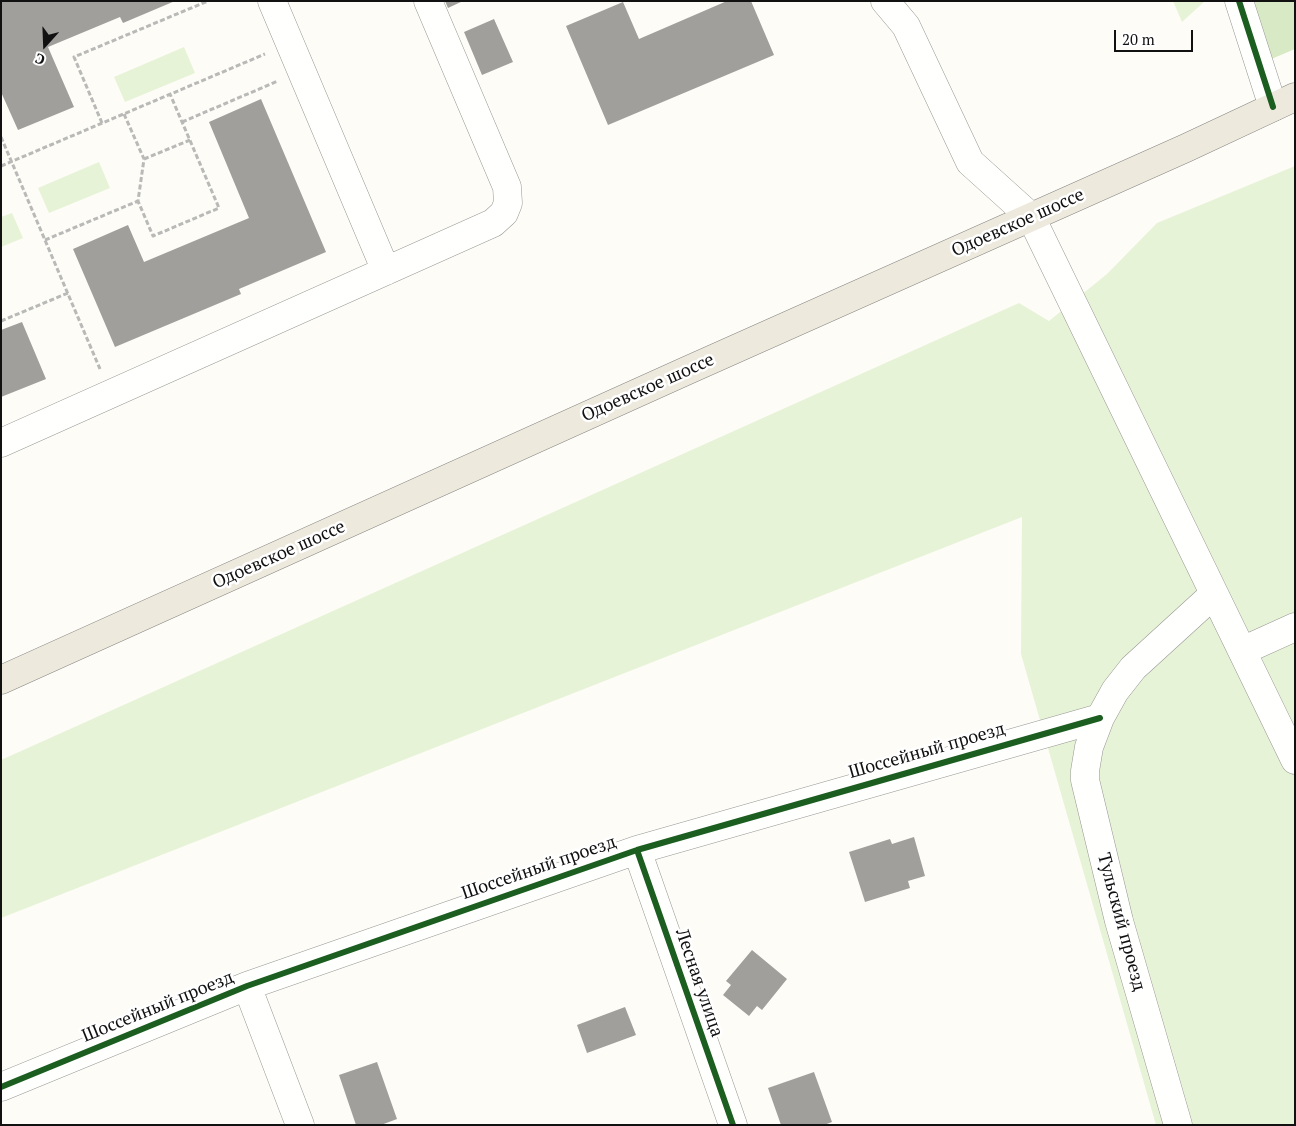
<!DOCTYPE html>
<meta charset="utf-8">
<style>
body{margin:0}
#map{position:relative;width:1296px;height:1126px;overflow:hidden;background:#fdfcf7;font-family:"PT Serif",serif}
canvas{display:block}
.frame{position:absolute;inset:0;border:2px solid #111;pointer-events:none}
.north{position:absolute;left:20px;top:20px;width:50px;height:50px;-webkit-text-stroke:4px #fff;paint-order:stroke;rotate:200deg;font-size:14px;font-weight:700;line-height:20px;text-align:center;color:#111}
.north::after{content:'';display:block;margin:auto;width:18px;height:22px;background:#111;clip-path:polygon(50% 0,100% 100%,50% 72%,0 100%)}
.scale{position:absolute;left:1114px;top:30px;width:79px;height:22px;box-sizing:border-box;border:2px solid #111;border-top:0;padding-left:6px;font-size:15px;line-height:18px;white-space:nowrap;color:#111;-webkit-text-stroke:4px #fff;paint-order:stroke}
</style>
<div id="map">
<canvas width="1296" height="1126"></canvas>
<div class="frame"></div>
<div class="north">С</div>
<div class="scale">20 m</div>
</div>
<script>
const ctx = document.querySelector('canvas').getContext('2d');
ctx.lineJoin = 'round';
function fillPath(path, color) { ctx.fillStyle = color; ctx.fill(path, 'evenodd'); }
const toPath = rows => new Path2D(rows.map(r => 'M' + r).join(''));
function strokePath(path, color, width, dash) { ctx.strokeStyle = color; ctx.lineWidth = width; ctx.lineCap = dash ? 'butt' : 'round'; ctx.setLineDash(dash || []); ctx.stroke(path); }
function write(font, color, halo, rows, align = 'center') {
  ctx.font = font + ' "PT Serif",serif'; ctx.lineWidth = 5; ctx.setLineDash([]); ctx.textBaseline = 'middle'; ctx.strokeStyle = halo; ctx.fillStyle = color; for (const [text, x, y, turn = 0] of rows) {
    ctx.save(); ctx.translate(x, y); ctx.rotate((+turn || 0) * Math.PI / 180); ctx.textAlign = isNaN(turn) ? turn : align; if (halo) ctx.strokeText(text, 0, 0); ctx.fillText(text, 0, 0); ctx.restore();
  }
}
const green = toPath([
 [1173,1,1205,1,1182,22],
 [184,47,195,73,125,102,114,77],
 [99,162,110,188,49,213,38,188],
 [1295,166,1295,1125,1156,1125,1021,654,1022,517,1,918,1,760,1019,303,1049,321,1107,274,1157,223],
 [12,213,23,238,1,247,1,217]
]);
const forest = toPath([
 [1250,1,1295,1,1295,49,1269,60]
]);
const building = toPath([
 [3,1,175,1,123,23,120,17,48,47,74,107,18,130,1,92,1,2],
 [445,1,463,1,448,8],
 [727,1,751,1,774,55,608,125,566,26,623,2,639,39],
 [494,19,513,62,482,75,464,32],
 [261,99,326,252,239,289,241,294,115,347,73,249,128,225,144,262,249,218,209,122],
 [22,322,46,379,1,397,1,330],
 [914,837,925,876,908,881,910,888,865,902,849,852,890,839,892,844],
 [752,950,787,979,762,1010,757,1006,749,1016,723,995,731,985,726,981],
 [625,1007,636,1035,587,1053,577,1025],
 [377,1062,397,1119,381,1125,356,1125,339,1075],
 [814,1072,832,1122,824,1125,781,1125,768,1088]
]);
const path = toPath([
 [124,114,144,159,138,201,153,236,219,208,170,94],
 [182,122,278,81],
 [102,123,74,57,208,1],
 [1,137,100,369],
 [144,159,190,140],
 [1,166,265,54],
 [45,240,138,201],
 [1,321,68,293]
]);
const minor = toPath([
 [272,1,386,271],
 [885,1,906,26,970,162,1031,217,1295,760],
 [1239,1,1273,107],
 [1,443,493,223,504,213,508,203,507,187,428,1],
 [1242,651,1295,627],
 [637,850,733,1125],
 [247,986,300,1125],
 [1,1087,247,986,637,850,1100,718],
 [1178,1125,1119,921,1085,780,1085,771,1089,747,1100,718,1115,691,1133,668,1214,594]
]);
const major = toPath([
 [1,680,686,371,1186,148,1295,97]
]);
const cycleway = toPath([
 [1239,1,1273,107],
 [637,850,733,1125],
 [1,1087,247,986,637,850,1100,718]
]);
const streetNames = [
 ["Одоевское шоссе",1018,223,-24],
 ["Одоевское шоссе",648,388,-24],
 ["Одоевское шоссе",279,555,-24],
 ["Шоссейный проезд",927,751,-16],
 ["Шоссейный проезд",539,868,-19],
 ["Тульский проезд",1121,922,75],
 ["Лесная улица",699,983,71],
 ["Шоссейный проезд",158,1007,-22]
];
fillPath(green, '#e7f3d7');
fillPath(forest, '#d8eac5');
fillPath(building, '#a19f9c');
strokePath(minor, '#979795', 29);
strokePath(major, '#858482', 29);
strokePath(path, '#b9b9b8', 3, [5, 2.5]);
strokePath(minor, '#fffffe', 28);
strokePath(major, '#ede9dc', 28);
strokePath(cycleway, '#1b5e20', 6);
write('18px', '#111', '#fff', streetNames);
</script>
